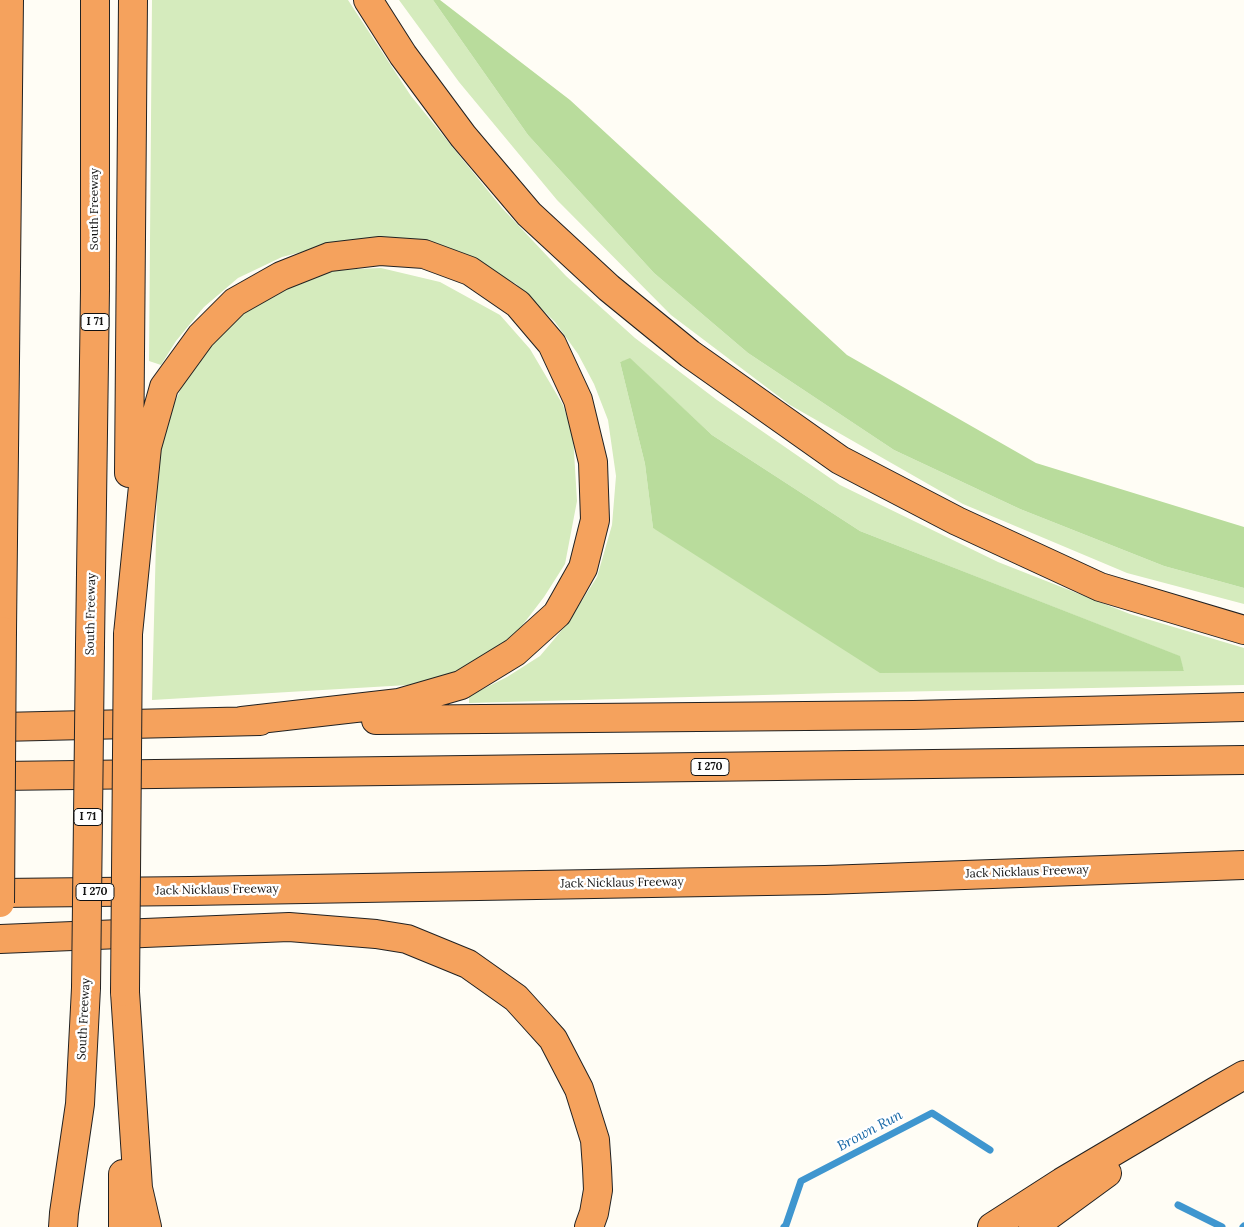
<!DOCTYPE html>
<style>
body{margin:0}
canvas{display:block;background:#fffdf5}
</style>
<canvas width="1244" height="1227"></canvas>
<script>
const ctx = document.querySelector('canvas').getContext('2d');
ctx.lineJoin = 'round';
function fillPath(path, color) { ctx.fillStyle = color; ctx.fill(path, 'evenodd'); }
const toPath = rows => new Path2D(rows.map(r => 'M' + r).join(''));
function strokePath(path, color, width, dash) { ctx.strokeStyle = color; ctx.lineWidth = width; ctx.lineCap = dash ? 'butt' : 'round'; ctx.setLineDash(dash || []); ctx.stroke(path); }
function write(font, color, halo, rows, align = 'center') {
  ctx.font = font + ' Lora,serif'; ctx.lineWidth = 5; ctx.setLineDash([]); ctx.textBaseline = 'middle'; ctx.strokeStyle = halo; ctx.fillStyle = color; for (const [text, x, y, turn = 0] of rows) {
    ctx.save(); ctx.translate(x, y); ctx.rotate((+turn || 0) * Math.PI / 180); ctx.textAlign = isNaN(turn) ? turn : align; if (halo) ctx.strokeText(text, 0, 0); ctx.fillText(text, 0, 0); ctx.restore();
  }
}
const green = toPath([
 [152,0,348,0,411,96,502,208,566,276,635,338,717,400,840,485,998,562,1130,614,1244,648,1244,685,837,693,469,703,469,696,507,677,540,656,567,624,597,577,612,525,616,476,608,420,594,384,578,354,555,322,516,284,457,252,398,239,349,240,282,257,238,278,204,307,176,341,161,365,149,361],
 [630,359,712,435,860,531,1179,656,1184,671,653,528,645,464,620,362],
 [399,0,433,0,528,135,654,273,748,353,894,450,1020,509,1164,566,1244,588,1244,604,1127,573,963,504,790,405,671,315,557,200,459,82],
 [381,268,440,282,500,315,530,349,563,405,573,435,577,501,565,564,544,597,515,635,485,659,451,675,408,685,152,700,158,460,173,406,192,365,252,304,290,283,331,270]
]);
const forest = toPath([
 [433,0,440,0,570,100,847,355,1036,463,1244,527,1244,588,1164,566,1020,509,894,450,748,353,654,273,528,135],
 [630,358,712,435,860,531,1180,656,1184,671,880,673,653,528,645,464,620,362]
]);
const stream = toPath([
 [1178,1205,1222,1227],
 [784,1227,786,1225,801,1181,932,1113,990,1150],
 [1243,1227,1244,1226]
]);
const motorway = toPath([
 [368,0,403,55,463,136,529,214,609,288,690,354,840,460,957,521,1100,587,1244,630],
 [129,473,133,0],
 [2,631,9,0],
 [128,634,147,447,164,387,201,336,235,302,281,276,329,257,380,251,424,254,470,271,518,304,552,344,578,400,593,462,595,520,583,568,557,614,515,652,461,685,399,703,242,721],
 [90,645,95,290,95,0],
 [376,720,913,715,1244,707],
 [0,727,260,721],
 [0,776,1244,760],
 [0,893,190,891,825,880,1244,865],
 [0,939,289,927,376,934,407,939,468,964,516,998,535,1019,553,1039,579,1089,595,1140,597,1168,598,1190,594,1213,589,1227],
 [125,992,138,1188,147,1227],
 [63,1227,64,1213,80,1104,86,988],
 [123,1227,123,1174],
 [992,1227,1062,1182,1216,1091,1244,1075],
 [1033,1227,1107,1173]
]);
const motorwayBridge = toPath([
 [0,903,2,631],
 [86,988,90,645],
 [125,992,128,634]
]);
const shields = [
 [95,322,28],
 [710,767,38],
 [88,817,28],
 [95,892,38]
];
const shieldNames = [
 ["I 71",95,322],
 ["I 270",710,767],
 ["I 71",88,817],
 ["I 270",95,892]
];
const streetNames = [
 ["South Freeway",95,209,-90],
 ["South Freeway",91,614,-89],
 ["Jack Nicklaus Freeway",1027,872,-2],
 ["Jack Nicklaus Freeway",622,883,-1],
 ["Jack Nicklaus Freeway",217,890,-1],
 ["South Freeway",84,1019,-87]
];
const waterNames = [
 ["Brown Run",870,1131,-28]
];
fillPath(green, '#d5ebbd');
fillPath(forest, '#b9dc9c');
strokePath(stream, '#3f96cf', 7);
strokePath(motorway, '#222', 30);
strokePath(motorway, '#f5a25d', 28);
strokePath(motorwayBridge, '#222', 30, []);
strokePath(motorwayBridge, '#f5a25d', 28);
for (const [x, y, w] of shields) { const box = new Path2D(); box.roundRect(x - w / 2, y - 8.5, w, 17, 4); ctx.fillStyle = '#fff'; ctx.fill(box); strokePath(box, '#111', 1); }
write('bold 11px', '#111', null, shieldNames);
write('12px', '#111', '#fff', streetNames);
write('italic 14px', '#1768a6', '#fff', waterNames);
</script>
